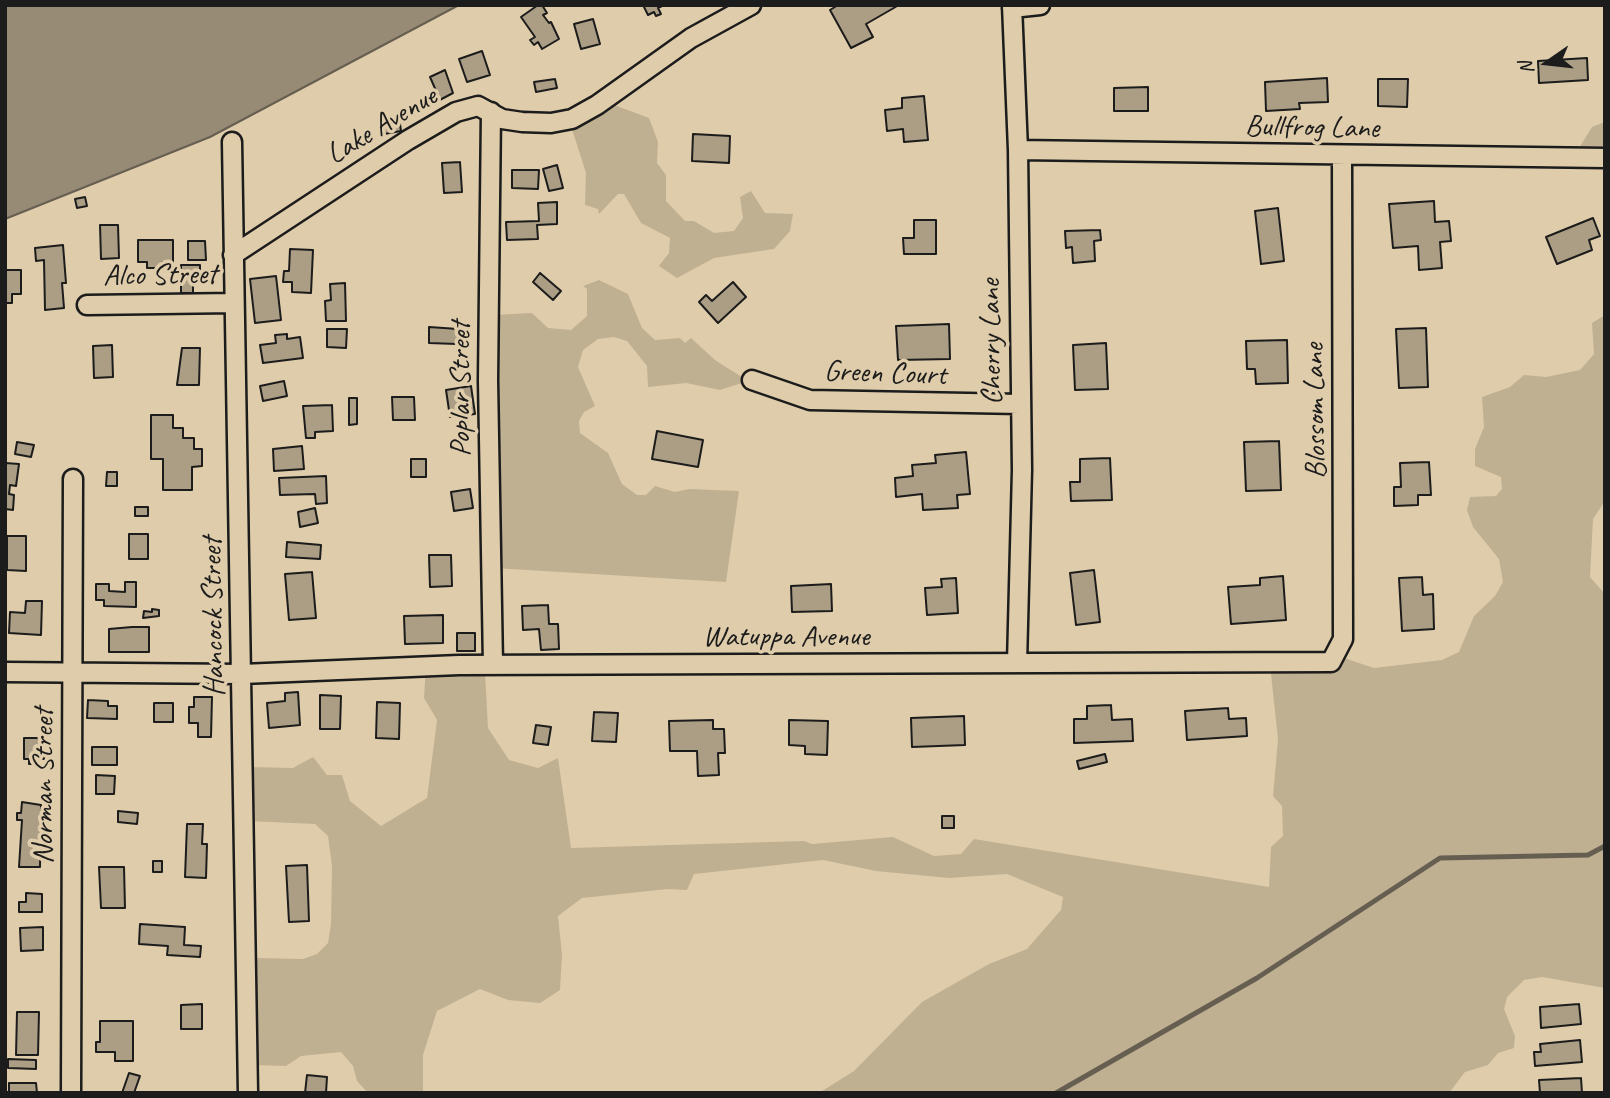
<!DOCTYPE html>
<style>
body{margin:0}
#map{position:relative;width:1610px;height:1098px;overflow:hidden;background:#dfccaa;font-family:Caveat,sans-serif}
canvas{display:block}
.frame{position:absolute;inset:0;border:7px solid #1c1c1c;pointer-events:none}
.north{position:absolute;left:1512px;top:28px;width:70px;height:70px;-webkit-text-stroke:5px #dfccaa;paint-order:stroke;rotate:256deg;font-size:19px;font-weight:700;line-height:28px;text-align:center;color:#1c1c1c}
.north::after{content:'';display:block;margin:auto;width:24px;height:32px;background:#1c1c1c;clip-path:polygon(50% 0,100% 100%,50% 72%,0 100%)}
</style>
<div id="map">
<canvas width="1610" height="1098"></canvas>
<div class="frame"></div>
<div class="north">N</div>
</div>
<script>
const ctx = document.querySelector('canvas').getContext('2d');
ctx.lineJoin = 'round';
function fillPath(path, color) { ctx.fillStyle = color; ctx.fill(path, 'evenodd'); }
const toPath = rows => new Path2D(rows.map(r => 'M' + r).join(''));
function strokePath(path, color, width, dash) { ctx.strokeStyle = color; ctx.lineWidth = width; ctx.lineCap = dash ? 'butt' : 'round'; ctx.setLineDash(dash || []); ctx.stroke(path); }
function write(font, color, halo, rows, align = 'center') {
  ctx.font = font + ' Caveat,sans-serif'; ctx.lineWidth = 7; ctx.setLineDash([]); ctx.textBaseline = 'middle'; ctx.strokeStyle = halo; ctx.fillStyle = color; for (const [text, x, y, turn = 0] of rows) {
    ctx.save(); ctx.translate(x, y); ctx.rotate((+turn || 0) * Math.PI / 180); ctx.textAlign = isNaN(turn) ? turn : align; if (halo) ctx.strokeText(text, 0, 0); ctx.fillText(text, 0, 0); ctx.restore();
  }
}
const green = toPath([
 [606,102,649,118,658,142,657,163,666,175,666,201,685,221,694,221,714,233,734,231,743,218,740,197,751,191,765,213,793,214,790,231,774,249,714,258,677,278,659,266,669,253,670,238,641,223,624,194,618,194,599,214,598,209,585,205,586,173,570,123],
 [1605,122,1605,160,1576,153,1592,127],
 [599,280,628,294,642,328,655,340,680,338,685,343,691,338,715,360,748,381,720,390,686,383,648,387,647,366,627,341,614,337,598,339,583,350,578,367,595,406,584,412,579,421,580,433,608,453,622,484,637,495,646,495,655,486,675,492,689,489,739,491,726,582,494,568,493,315,532,313,548,328,571,330,587,316,587,289,583,286],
 [1605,315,1605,501,1593,519,1590,577,1605,594,1605,988,1542,977,1524,980,1507,997,1504,1009,1515,1036,1514,1048,1498,1053,1488,1065,1465,1072,1449,1093,819,1093,854,1071,922,1002,989,964,1027,949,1061,910,1063,897,1007,874,949,878,876,871,823,860,694,874,687,890,668,889,582,898,558,916,562,955,560,990,540,1003,508,1000,480,989,437,1011,423,1055,423,1093,368,1093,357,1081,353,1066,341,1052,301,1056,286,1066,252,1065,254,958,303,959,317,954,328,943,331,924,332,866,328,836,315,824,248,821,248,767,293,768,313,757,327,775,342,775,350,801,381,826,427,798,437,720,424,698,426,665,485,672,488,728,509,760,538,768,558,758,571,848,804,841,812,844,893,837,934,856,961,854,974,839,1269,887,1271,847,1283,836,1282,806,1273,796,1278,739,1270,665,1339,652,1347,659,1374,668,1442,660,1459,652,1474,616,1495,596,1503,582,1499,559,1473,527,1467,510,1470,497,1496,496,1502,489,1501,477,1475,466,1475,449,1484,427,1482,397,1510,387,1524,375,1546,377,1580,370,1594,354,1592,323]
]);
const water = toPath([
 [5,5,459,5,210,137,5,219,5,5]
]);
const stream = toPath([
 [1056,1093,1257,978,1440,858,1588,855,1605,846]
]);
const building = toPath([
 [538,5,542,5,547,13,543,15,549,23,551,22,559,39,542,49,538,42,534,45,530,40,535,37,521,17,538,5],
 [643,5,664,5,658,8,661,14,656,16,654,12,648,15,643,5],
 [838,5,899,5,866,24,873,37,851,48,830,10,838,5],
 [593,19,600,44,581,49,574,24,593,19],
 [482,51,490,75,467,82,459,59,482,51],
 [1587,58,1588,80,1539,83,1538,61,1587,58],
 [445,70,453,93,434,103,430,96,437,93,430,77,445,70],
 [1327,78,1328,102,1299,103,1300,109,1266,111,1265,82,1327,78],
 [555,79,557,88,536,92,534,82,555,79],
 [1378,79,1408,79,1407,107,1378,106,1378,79],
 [1148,87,1148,111,1114,111,1114,88,1148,87],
 [924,96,928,140,904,142,903,129,887,131,885,110,902,108,902,98,924,96],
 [399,117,401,131,384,134,382,120,399,117],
 [693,134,730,136,729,163,692,161,693,134],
 [460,162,462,192,444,193,442,163,460,162],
 [557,165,563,188,549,191,543,169,557,165],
 [512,170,539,170,538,189,512,188,512,170],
 [85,197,87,206,77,208,75,199,85,197],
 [1434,201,1435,222,1449,221,1451,241,1440,242,1442,268,1419,270,1418,246,1393,248,1389,204,1434,201],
 [557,202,557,224,537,225,538,239,507,240,506,222,539,221,538,203,557,202],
 [1278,208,1284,261,1261,264,1255,211,1278,208],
 [1593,218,1600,236,1589,240,1592,250,1557,264,1546,237,1593,218],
 [914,220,936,220,936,254,904,254,903,238,914,238,914,220],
 [100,225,118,225,119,258,101,259,100,225],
 [1100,230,1101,240,1094,241,1095,261,1073,263,1072,247,1066,248,1065,231,1100,230],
 [138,240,173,240,173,262,162,262,162,268,147,268,147,262,138,262,138,240],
 [188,241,205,241,206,260,188,260,188,241],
 [63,245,66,283,62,283,64,308,45,310,44,260,36,261,35,248,63,245],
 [290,249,313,250,311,293,292,292,292,282,283,282,284,271,289,271,290,249],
 [181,265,200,265,200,283,193,283,193,293,181,293,181,265],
 [5,270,21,270,21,294,12,294,12,303,5,303,5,270],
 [540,273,561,291,553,300,533,282,540,273],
 [276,276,281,320,255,323,250,279,276,276],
 [733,282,746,297,718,323,699,302,706,295,712,301,733,282],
 [345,283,346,321,326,321,325,301,331,300,330,284,345,283],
 [949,324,950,359,898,360,896,326,949,324],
 [429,327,458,329,457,344,429,343,429,327],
 [1426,328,1428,387,1399,388,1396,329,1426,328],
 [327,329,347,329,346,348,327,347,327,329],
 [287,334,287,339,300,337,303,358,263,363,260,345,276,343,275,335,287,334],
 [1287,340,1288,383,1256,384,1255,369,1247,369,1246,341,1287,340],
 [1106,343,1108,389,1075,390,1073,345,1106,343],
 [112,345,113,377,94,378,93,346,112,345],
 [182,348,200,348,199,385,177,385,182,348],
 [284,381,287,396,263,401,260,386,284,381],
 [471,386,475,414,450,417,446,390,471,386],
 [392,397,414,397,415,420,393,420,392,397],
 [349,398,357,398,357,424,349,425,349,398],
 [332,405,333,431,315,432,315,438,306,438,303,406,332,405],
 [151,415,173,415,173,428,183,428,183,438,194,438,194,449,202,449,202,466,192,467,192,490,163,490,163,459,151,459,151,415],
 [657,431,703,440,698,467,652,459,657,431],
 [1279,441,1281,490,1246,491,1244,442,1279,441],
 [17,442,34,445,31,457,15,454,17,442],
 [302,446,304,469,274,471,273,449,302,446],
 [966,452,970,494,957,495,958,508,923,510,922,494,896,497,895,478,913,476,912,465,936,463,935,455,966,452],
 [1110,458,1112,500,1071,501,1070,482,1080,482,1080,459,1110,458],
 [411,459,426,459,426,477,411,477,411,459],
 [1429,462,1431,495,1418,495,1418,505,1394,506,1394,487,1401,487,1400,463,1429,462],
 [5,463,19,464,16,486,10,485,9,494,14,495,13,510,5,509,5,463],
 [107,472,117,472,117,486,106,486,107,472],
 [326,476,327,503,316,504,315,494,280,495,279,478,326,476],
 [470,489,473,508,454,511,451,492,470,489],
 [135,507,148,507,148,516,135,516,135,507],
 [315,508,318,523,300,527,298,512,315,508],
 [129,534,148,534,148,559,129,559,129,534],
 [7,536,26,536,26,571,7,570,7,536],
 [287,542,321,545,320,559,286,557,287,542],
 [429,555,451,555,452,586,430,587,429,555],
 [1094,570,1100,622,1076,625,1070,573,1094,570],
 [312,572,316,618,289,620,285,574,312,572],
 [1283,576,1286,620,1231,624,1228,587,1260,585,1260,578,1283,576],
 [1422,577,1423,595,1433,594,1434,629,1402,631,1399,578,1422,577],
 [956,578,958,613,927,615,925,588,942,587,941,579,956,578],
 [125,582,136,582,136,607,104,606,104,600,96,600,96,584,109,584,109,591,125,592,125,582],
 [831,584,832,611,792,612,791,586,831,584],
 [26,601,42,601,41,635,9,633,10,612,25,613,26,601],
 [548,605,549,624,558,624,559,649,541,650,539,629,523,630,522,606,548,605],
 [152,609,159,610,159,616,143,618,144,611,152,612,152,609],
 [443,615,443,643,405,644,404,616,443,615],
 [132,627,149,627,149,652,109,652,109,629,132,627],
 [457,633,475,633,475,651,457,651,457,633],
 [298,692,300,725,269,728,267,703,285,701,285,693,298,692],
 [320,695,341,696,340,729,320,729,320,695],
 [194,697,212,697,211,737,198,737,198,723,189,723,189,707,194,707,194,697],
 [88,700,108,701,108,706,117,706,117,719,87,718,88,700],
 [377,702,400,703,399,739,376,738,377,702],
 [154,703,173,703,173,722,154,722,154,703],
 [1111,705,1112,720,1132,719,1133,741,1074,743,1074,719,1087,719,1087,706,1111,705],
 [1228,708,1229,719,1246,718,1247,736,1187,740,1185,711,1228,708],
 [594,712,618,713,616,742,592,741,594,712],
 [964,716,965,745,912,747,911,718,964,716],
 [713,720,713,729,724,729,725,753,718,753,719,775,698,776,697,751,670,751,669,721,713,720],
 [789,720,828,721,827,755,805,754,805,746,789,745,789,720],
 [536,725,551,727,548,745,533,743,536,725],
 [24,738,44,738,44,759,37,759,37,764,29,764,29,759,24,759,24,738],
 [92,747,117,747,117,765,92,765,92,747],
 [1105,754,1107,762,1079,769,1077,761,1105,754],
 [96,775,115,776,114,794,96,794,96,775],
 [22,802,41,805,40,867,19,867,22,820,17,820,17,813,21,813,22,802],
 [118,811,138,813,137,824,118,822,118,811],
 [942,816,954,816,954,828,942,828,942,816],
 [187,824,203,824,202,844,207,844,206,878,185,877,187,824],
 [153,861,162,861,162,872,153,872,153,861],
 [307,865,309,921,289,922,286,866,307,865],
 [99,867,124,867,125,908,101,908,99,867],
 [26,893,42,894,42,912,19,912,19,902,26,902,26,893],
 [140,924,185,927,184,945,201,946,200,957,167,955,168,946,139,944,140,924],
 [43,927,43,950,21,951,20,928,43,927],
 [202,1004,202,1029,181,1029,181,1005,202,1004],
 [1579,1004,1581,1024,1541,1028,1540,1007,1579,1004],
 [17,1012,39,1012,38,1055,16,1055,17,1012],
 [100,1021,133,1021,133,1061,115,1061,115,1052,96,1052,96,1042,100,1042,100,1021],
 [1580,1040,1582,1062,1535,1066,1534,1052,1541,1052,1540,1044,1580,1040],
 [8,1059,36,1060,36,1069,8,1068,8,1059],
 [129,1073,140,1076,134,1093,122,1093,129,1073],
 [307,1075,327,1077,326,1093,305,1093,307,1075],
 [1581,1078,1582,1093,1540,1093,1539,1080,1581,1078],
 [9,1083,36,1083,37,1093,9,1093,9,1083]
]);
const minor = toPath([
 [1012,5,1018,150,1022,470,1017,663],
 [1012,8,1040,5],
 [491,112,488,380,493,665],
 [232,142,248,1093],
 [1018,150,1605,158],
 [233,255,408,140,456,112,478,106,502,119,522,122,551,123,572,119,597,105,691,38,751,5],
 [87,305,234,303],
 [752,380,810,400,1020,404],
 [5,672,242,674,459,665,1331,662,1343,639,1342,157],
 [71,1093,73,479]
]);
const streetNames = [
 ["Lake Avenue",382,126,-31],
 ["Bullfrog Lane",1312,128,1],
 ["Alco Street",160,276,-1],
 ["Cherry Lane",992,342,-91],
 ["Green Court",885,374,2],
 ["Poplar Street",461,389,-90],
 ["Blossom Lane",1316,411,-91],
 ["Hancock Street",214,617,-91],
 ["Watuppa Avenue",786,637],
 ["Norman Street",44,786,-90]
];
fillPath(green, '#c0b092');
fillPath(water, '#978b75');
strokePath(water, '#665f51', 2);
strokePath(stream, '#665f51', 5);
fillPath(building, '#ac9e85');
strokePath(building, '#1c1c1c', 2);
strokePath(minor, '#1c1c1c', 23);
strokePath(minor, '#dfccaa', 18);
write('30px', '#1c1c1c', '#dfccaa', streetNames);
</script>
